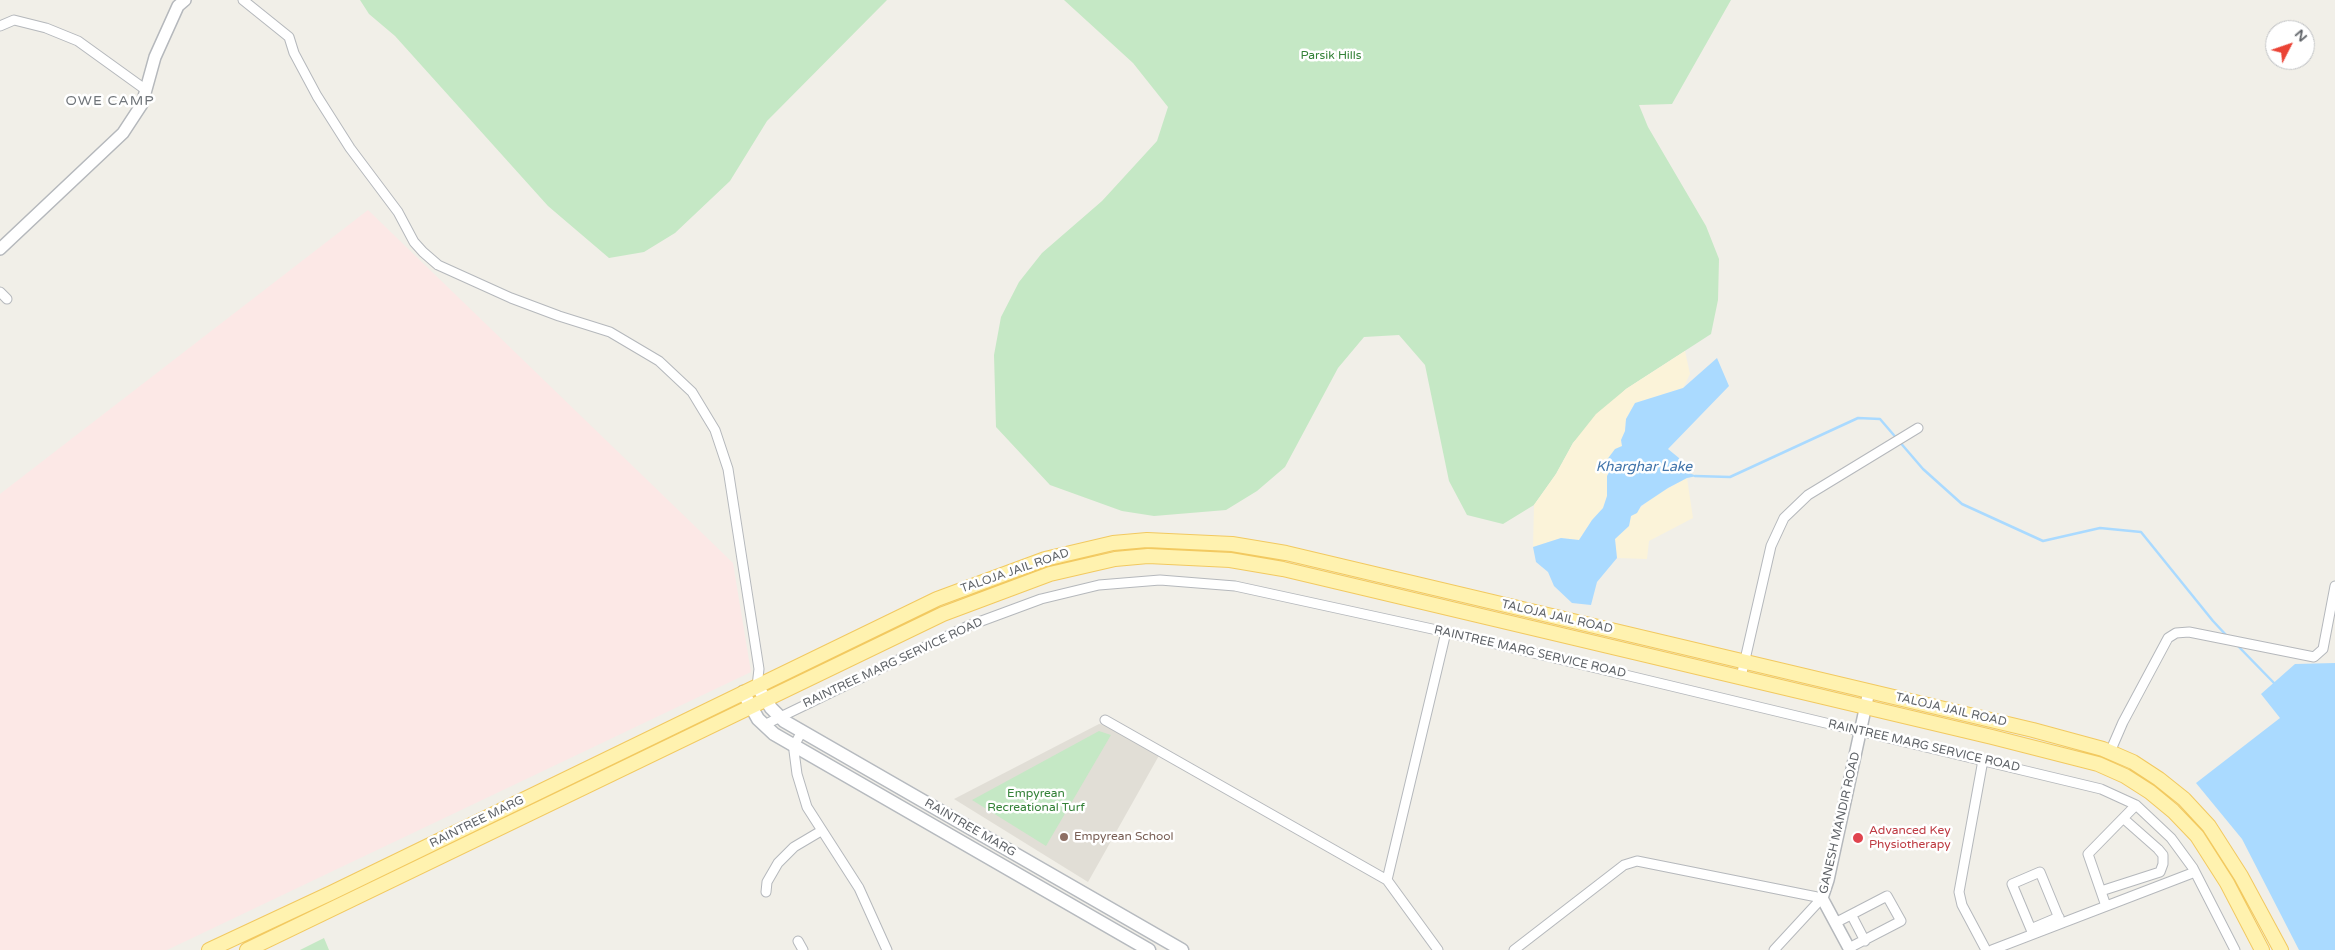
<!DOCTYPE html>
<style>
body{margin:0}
#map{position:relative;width:2335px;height:950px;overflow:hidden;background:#f1efe8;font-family:"Varela Round",sans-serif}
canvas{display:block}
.north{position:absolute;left:2265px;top:20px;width:50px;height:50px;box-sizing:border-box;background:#fff;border:1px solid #bfc1c3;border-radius:50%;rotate:49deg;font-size:14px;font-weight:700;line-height:20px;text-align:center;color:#5f6368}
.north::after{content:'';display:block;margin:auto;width:18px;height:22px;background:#ea4335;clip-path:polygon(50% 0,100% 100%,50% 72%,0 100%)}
</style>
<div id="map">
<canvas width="2335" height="950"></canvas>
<div class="north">N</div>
</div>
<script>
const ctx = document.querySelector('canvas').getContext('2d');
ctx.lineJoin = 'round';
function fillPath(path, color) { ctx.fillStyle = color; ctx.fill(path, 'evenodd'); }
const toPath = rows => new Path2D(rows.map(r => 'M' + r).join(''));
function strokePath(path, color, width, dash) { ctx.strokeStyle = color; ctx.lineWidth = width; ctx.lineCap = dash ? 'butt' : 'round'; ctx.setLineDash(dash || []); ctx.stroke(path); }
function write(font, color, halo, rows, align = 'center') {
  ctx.font = font + ' "Varela Round",sans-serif'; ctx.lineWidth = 5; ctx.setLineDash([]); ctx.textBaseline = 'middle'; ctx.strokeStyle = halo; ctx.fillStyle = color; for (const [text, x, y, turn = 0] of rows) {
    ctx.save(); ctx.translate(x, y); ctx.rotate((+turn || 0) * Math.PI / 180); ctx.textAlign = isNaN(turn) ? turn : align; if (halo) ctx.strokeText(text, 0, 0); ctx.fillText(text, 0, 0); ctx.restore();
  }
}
const education = toPath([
 [1099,724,1115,726,1161,752,1088,882,954,799]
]);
const medical = toPath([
 [368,210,733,563,751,672,167,950,0,950,0,494]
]);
const green = toPath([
 [360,0,887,0,767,121,730,181,675,233,644,252,609,258,548,206,395,36,369,14],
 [1064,0,1731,0,1672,104,1639,105,1648,127,1706,226,1719,259,1718,300,1711,334,1626,389,1573,443,1556,474,1534,505,1503,524,1467,515,1449,481,1425,365,1399,335,1364,337,1338,368,1285,467,1257,491,1226,510,1154,516,1122,511,1050,485,996,427,994,355,1001,317,1019,282,1042,253,1102,201,1157,141,1168,107,1133,63],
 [1099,731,1111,735,1046,846,972,800],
 [324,938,329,950,300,950]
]);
const sand = toPath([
 [1685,351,1690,374,1683,388,1635,403,1626,419,1625,431,1621,440,1622,447,1607,476,1607,496,1603,508,1592,520,1579,540,1561,538,1533,547,1534,505,1556,474,1573,443,1596,414,1626,389],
 [1687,478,1693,518,1649,541,1647,559,1617,558,1615,539,1629,526,1631,516,1654,496]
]);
const water = toPath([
 [1717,358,1729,386,1668,449,1679,458,1681,470,1697,476,1687,478,1668,488,1641,506,1637,513,1631,516,1629,526,1615,539,1617,558,1597,582,1591,605,1572,603,1554,586,1548,572,1536,562,1533,547,1561,538,1579,540,1592,520,1603,508,1607,496,1607,476,1611,468,1606,461,1615,449,1622,446,1621,440,1625,431,1626,419,1635,403,1683,388],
 [2335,663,2335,950,2299,950,2242,839,2196,783,2280,718,2261,694,2295,664]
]);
const stream = toPath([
 [1695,476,1730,477,1858,418,1880,419,1923,469,1962,504,2043,541,2100,528,2141,532,2213,621,2227,636],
 [2237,645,2275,684]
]);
const minor = toPath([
 [243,0,289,37,294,53,317,96,350,148,398,212,414,242,423,252,438,265,511,298,559,316,610,332,659,361,692,392,715,430,728,469,759,669,757,686],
 [0,26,14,20,46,28,78,41,146,90],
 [0,292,7,299],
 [1741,677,1771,546,1784,518,1808,495,1918,428],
 [1105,720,1387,880,1438,950],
 [764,725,968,626,1041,599,1099,585,1160,580,1235,586,1446,632,2101,789,2136,805,2171,838,2193,868,2235,950],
 [802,731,794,746,794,751,797,774,807,807,859,888,887,950],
 [2110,752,2123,722,2168,638,2176,633,2189,632,2314,657,2323,649,2335,586],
 [1983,760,1959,892,1962,905,1986,950],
 [1387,880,1446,632],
 [2101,891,2160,872,2163,864,2163,855,2158,849,2124,819],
 [766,892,767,882,778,863,794,847,821,831],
 [2106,906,2088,854,2136,805],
 [1852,916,1865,941],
 [1835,923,1887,896,1901,921,1849,948],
 [2033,928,2059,917],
 [2033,934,2012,884,2040,872,2061,923],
 [798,941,803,950],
 [1514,950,1624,865,1637,861,1822,898],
 [1774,950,1822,898],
 [1992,950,2195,872]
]);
const tertiary = toPath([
 [0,249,123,133,142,104,155,57,178,6,185,0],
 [1850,950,1822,898,1828,880,1869,691]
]);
const secondary = toPath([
 [757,686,771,708,784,721,1182,950],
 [743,692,758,719,774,734,1149,950]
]);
const primary = toPath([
 [209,950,331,893,937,599,1045,559,1113,543,1147,540,1232,544,1286,553,2033,730,2103,749,2133,762,2159,779,2184,799,2209,826,2241,876,2281,950],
 [247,950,943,614,1050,574,1115,559,1148,556,1230,560,1283,569,1992,737,2098,764,2125,776,2150,792,2173,811,2197,836,2227,883,2262,950]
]);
const markers = [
 [1064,837,5,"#8d6e63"],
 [1858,838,6,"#e0444e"]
];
const parkNames = [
 ["Parsik Hills",1331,56],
 ["Empyrean",1036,794],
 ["Recreational Turf",1036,808]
];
const streetNames = [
 ["TALOJA JAIL ROAD",1015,571,-19],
 ["TALOJA JAIL ROAD",1557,617,13],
 ["RAINTREE MARG SERVICE ROAD",1530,652,13],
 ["RAINTREE MARG SERVICE ROAD",893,663,-25],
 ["TALOJA JAIL ROAD",1951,710,13],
 ["RAINTREE MARG SERVICE ROAD",1924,746,13],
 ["RAINTREE MARG",477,822,-26],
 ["GANESH MANDIR ROAD",1840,823,-77],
 ["RAINTREE MARG",970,828,30]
];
const healthNames = [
 ["Advanced Key",1869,831],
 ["Physiotherapy",1869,845]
];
const educationNames = [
 ["Empyrean School",1074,837]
];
const neighbourhoodNames = [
 ["OWE CAMP",110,101]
];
const waterNames = [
 ["Kharghar Lake",1644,467]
];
fillPath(education, '#e1ded6');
fillPath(medical, '#fce8e6');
fillPath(green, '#c5e8c5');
fillPath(sand, '#fbf3d9');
fillPath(water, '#aadaff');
strokePath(stream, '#aadaff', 2.5);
strokePath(minor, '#b5b8bc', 11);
strokePath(tertiary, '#b5b8bc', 14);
strokePath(secondary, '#b6babf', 15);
strokePath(primary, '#f2c960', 16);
strokePath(minor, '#fff', 9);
strokePath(tertiary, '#fff', 11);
strokePath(secondary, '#fff', 12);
strokePath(primary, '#fff2af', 14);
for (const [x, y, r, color] of markers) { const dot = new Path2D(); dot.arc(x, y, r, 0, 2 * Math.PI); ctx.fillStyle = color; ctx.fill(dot); strokePath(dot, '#fff', 2); }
write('12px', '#348238', '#fff', parkNames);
write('12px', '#5f6368', '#fff', streetNames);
write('12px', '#be3a42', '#fff', healthNames, 'left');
write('12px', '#785e54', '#fff', educationNames, 'left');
ctx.letterSpacing = '1px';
write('14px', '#70757a', '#fff', neighbourhoodNames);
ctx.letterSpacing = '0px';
write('italic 14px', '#4174aa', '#fff', waterNames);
</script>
